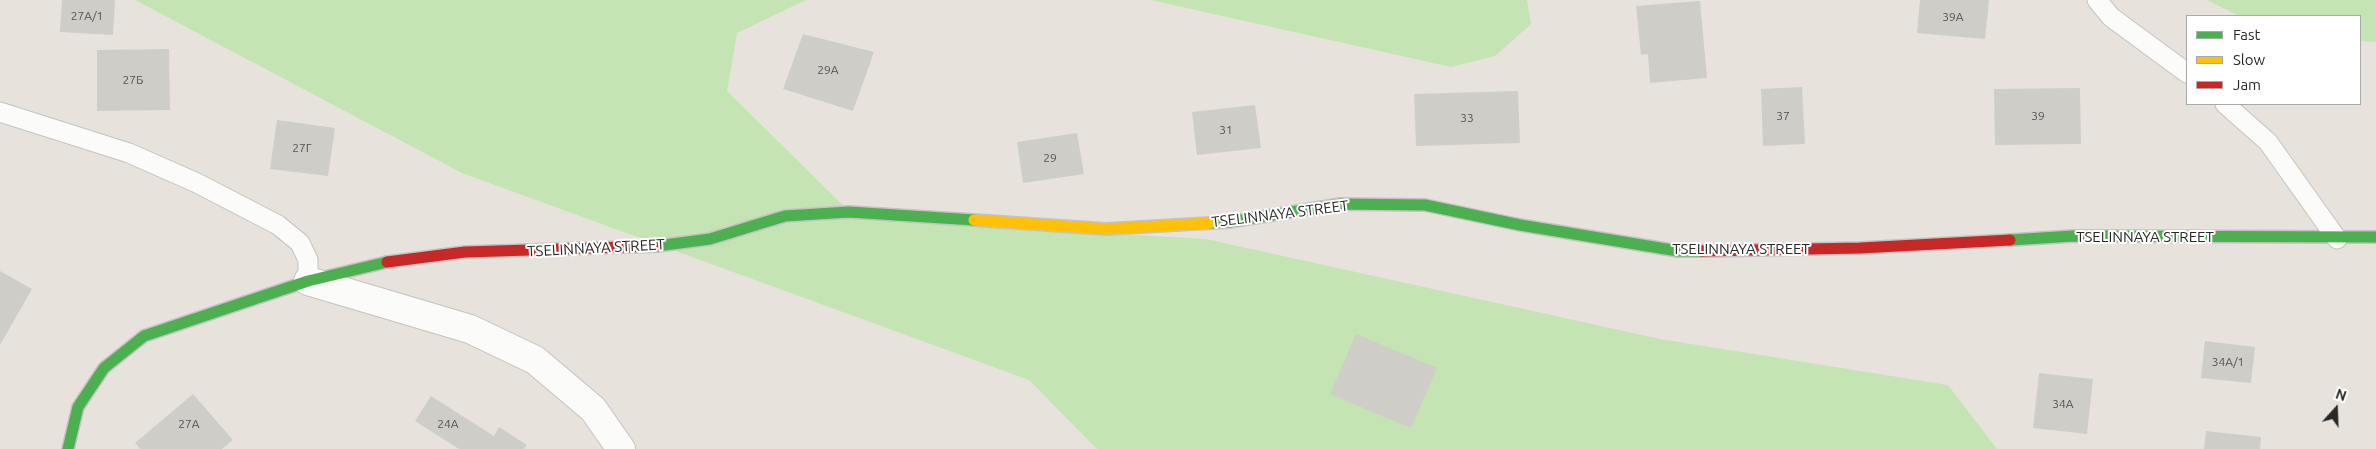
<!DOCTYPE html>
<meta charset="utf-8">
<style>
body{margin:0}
#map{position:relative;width:2376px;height:449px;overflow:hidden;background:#e7e3dc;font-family:Ubuntu,sans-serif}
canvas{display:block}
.legend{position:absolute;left:2186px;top:15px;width:175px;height:90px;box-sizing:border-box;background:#fff;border:1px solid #a9a9a9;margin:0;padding:6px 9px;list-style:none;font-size:15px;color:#282828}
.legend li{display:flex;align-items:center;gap:10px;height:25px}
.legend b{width:25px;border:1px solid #a9a9a9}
.north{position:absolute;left:2311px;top:384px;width:50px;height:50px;-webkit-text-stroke:4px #fff;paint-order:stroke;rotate:20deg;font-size:14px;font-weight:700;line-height:20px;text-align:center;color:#282828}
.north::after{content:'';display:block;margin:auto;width:18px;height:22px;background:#282828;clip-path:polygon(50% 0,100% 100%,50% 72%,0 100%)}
</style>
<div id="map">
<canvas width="2376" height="449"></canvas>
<ul class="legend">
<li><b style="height:6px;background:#4caf50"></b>Fast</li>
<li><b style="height:6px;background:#ffc107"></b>Slow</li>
<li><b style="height:6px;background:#c62828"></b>Jam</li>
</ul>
<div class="north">N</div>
</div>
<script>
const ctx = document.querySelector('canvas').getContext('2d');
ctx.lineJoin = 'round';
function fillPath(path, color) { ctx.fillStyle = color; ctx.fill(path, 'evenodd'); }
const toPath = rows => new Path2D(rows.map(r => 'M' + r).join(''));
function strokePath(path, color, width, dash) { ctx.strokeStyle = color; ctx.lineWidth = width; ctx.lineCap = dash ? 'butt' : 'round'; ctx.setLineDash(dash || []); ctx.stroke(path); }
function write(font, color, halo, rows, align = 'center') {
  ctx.font = font + ' Ubuntu,sans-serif'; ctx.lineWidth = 4; ctx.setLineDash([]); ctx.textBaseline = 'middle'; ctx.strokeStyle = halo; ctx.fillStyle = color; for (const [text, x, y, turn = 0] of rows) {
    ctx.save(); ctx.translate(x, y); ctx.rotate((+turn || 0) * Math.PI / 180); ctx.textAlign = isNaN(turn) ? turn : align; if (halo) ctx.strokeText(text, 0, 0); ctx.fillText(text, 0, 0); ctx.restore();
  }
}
const green = toPath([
 [135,0,811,0,806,0,737,33,727,91,857,219,1206,239,1660,339,1948,385,1997,449,1097,449,1029,380,462,173],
 [1151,0,1527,0,1531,24,1495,56,1451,67],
 [2207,0,2376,0,2376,42,2360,41,2360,16,2239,16]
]);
const building = toPath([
 [62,0,115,0,113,35,60,32],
 [1920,0,1989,0,1985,39,1917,33],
 [1700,1,1707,78,1650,83,1648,54,1641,55,1636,6],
 [803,34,874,52,853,111,783,89],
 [169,49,170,110,97,111,97,50],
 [1802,87,1805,144,1763,146,1761,89],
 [2080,88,2081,144,1995,145,1994,89],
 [1518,91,1520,143,1416,146,1414,94],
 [1255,105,1261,148,1197,155,1192,112],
 [277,120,335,128,328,176,270,169],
 [1077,133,1084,174,1023,183,1017,142],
 [0,271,32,289,0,345],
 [1356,334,1437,368,1411,428,1330,394],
 [2205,341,2255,347,2251,383,2201,378],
 [2039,373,2093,379,2087,434,2033,428],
 [193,394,233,440,222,449,140,449,135,443],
 [431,396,494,436,499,427,527,445,524,449,459,449,415,421],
 [2206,431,2261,437,2260,449,2204,449]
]);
const lane = toPath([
 [2097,0,2111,17,2187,73],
 [2225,104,2268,142,2337,239],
 [0,112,129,153,197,183,278,225,300,243,308,260,308,281]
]);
const street = toPath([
 [308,281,470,329,535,360,593,409,621,449]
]);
const fast = toPath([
 [1210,223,1229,222,1341,204,1425,205,1520,225,1678,251,1702,251],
 [2010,240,2073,236,2376,237],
 [657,246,710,239,785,216,849,212,974,220],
 [68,449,78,407,104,368,144,336,308,281,387,262]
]);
const slow = toPath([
 [974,220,1106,229,1210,223]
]);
const jam = toPath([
 [1702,251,1860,248,2010,240],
 [387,262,465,252,657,246]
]);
const numberNames = [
 ["27А/1",87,16],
 ["39А",1953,17],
 ["29А",828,70],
 ["27Б",133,80],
 ["37",1783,116],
 ["39",2038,116],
 ["33",1467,118],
 ["31",1226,130],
 ["27Г",302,148],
 ["29",1050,158],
 ["34А/1",2228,362],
 ["34А",2063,404],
 ["27А",189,424],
 ["24А",448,424]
];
const streetNames = [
 ["TSELINNAYA STREET",1280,214,-7],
 ["TSELINNAYA STREET",2145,237],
 ["TSELINNAYA STREET",596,248,-3],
 ["TSELINNAYA STREET",1741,249]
];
fillPath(green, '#c4e4b3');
fillPath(building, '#cfcdc8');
strokePath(lane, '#c4c2c2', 21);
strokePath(street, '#c4c2c2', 30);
strokePath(fast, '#c4c2c2', 14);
strokePath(slow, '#c4c2c2', 14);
strokePath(jam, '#c4c2c2', 14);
strokePath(lane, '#fbfbfa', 19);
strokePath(street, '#fbfbfa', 28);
strokePath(fast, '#4caf50', 11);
strokePath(slow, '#ffc107', 11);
strokePath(jam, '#c62828', 11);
write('12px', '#525251', null, numberNames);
write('15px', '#282828', '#fff', streetNames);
</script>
